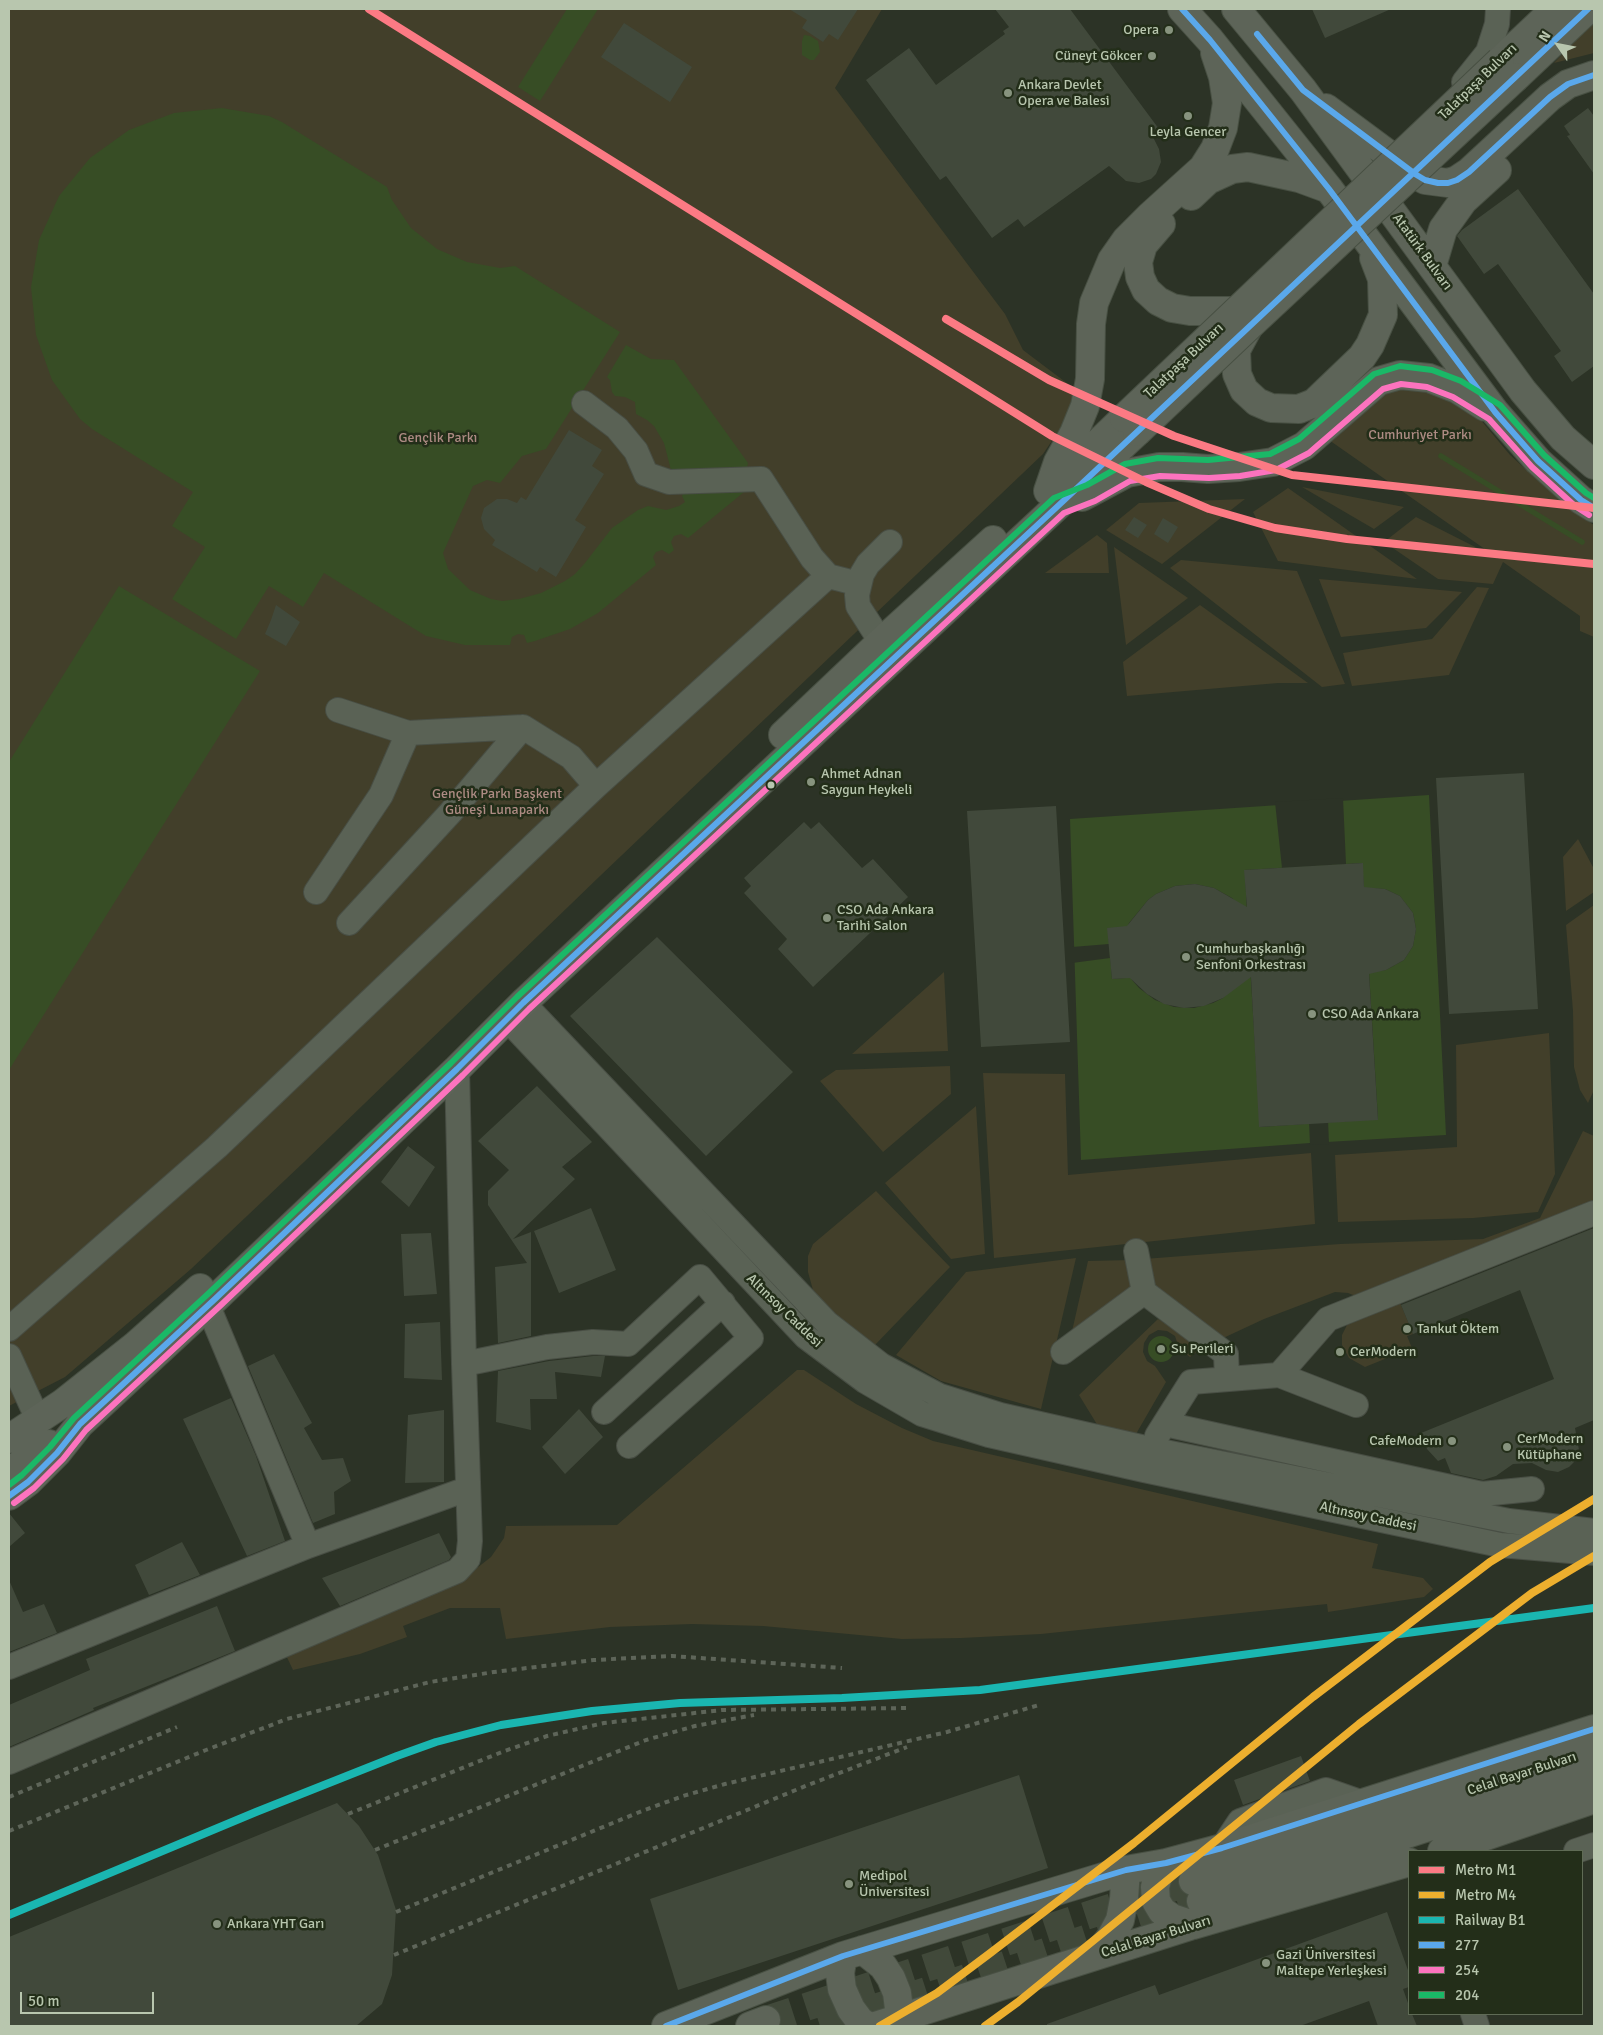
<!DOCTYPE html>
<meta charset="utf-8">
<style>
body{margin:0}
#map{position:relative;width:1603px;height:2035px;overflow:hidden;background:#2c3326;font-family:Signika,sans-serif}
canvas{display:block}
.frame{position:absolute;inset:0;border:10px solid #b8c6ae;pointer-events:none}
.legend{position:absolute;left:1408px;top:1850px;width:175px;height:165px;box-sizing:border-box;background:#232e19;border:1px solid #5f6b55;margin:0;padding:6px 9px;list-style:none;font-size:15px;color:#b8c6ae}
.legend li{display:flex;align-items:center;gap:10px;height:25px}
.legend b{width:25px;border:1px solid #5f6b55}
.north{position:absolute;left:1533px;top:20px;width:50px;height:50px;-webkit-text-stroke:4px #232e19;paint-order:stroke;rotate:303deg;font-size:14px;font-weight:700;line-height:20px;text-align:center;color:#b8c6ae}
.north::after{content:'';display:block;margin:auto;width:18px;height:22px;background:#b8c6ae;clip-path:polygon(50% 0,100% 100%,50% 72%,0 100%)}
.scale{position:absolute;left:20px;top:1992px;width:134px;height:22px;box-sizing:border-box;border:2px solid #b8c6ae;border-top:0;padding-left:6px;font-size:15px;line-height:18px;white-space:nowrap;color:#b8c6ae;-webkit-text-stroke:4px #232e19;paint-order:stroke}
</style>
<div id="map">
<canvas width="1603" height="2035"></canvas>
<div class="frame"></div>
<ul class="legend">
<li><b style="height:6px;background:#fc7a84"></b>Metro M1</li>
<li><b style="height:6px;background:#edaf2e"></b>Metro M4</li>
<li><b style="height:6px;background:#1ab6b1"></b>Railway B1</li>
<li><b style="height:6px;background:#5aa8eb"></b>277</li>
<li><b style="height:6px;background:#fc73be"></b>254</li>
<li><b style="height:6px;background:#1ab867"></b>204</li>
</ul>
<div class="north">N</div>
<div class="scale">50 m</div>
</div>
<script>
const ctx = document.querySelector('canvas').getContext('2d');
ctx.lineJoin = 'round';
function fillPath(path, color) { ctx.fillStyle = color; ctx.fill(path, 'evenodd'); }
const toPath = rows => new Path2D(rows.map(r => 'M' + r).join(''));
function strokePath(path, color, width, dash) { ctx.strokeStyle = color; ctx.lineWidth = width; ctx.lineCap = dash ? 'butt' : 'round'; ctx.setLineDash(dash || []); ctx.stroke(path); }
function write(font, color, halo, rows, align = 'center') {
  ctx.font = font + ' Signika,sans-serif'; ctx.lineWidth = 5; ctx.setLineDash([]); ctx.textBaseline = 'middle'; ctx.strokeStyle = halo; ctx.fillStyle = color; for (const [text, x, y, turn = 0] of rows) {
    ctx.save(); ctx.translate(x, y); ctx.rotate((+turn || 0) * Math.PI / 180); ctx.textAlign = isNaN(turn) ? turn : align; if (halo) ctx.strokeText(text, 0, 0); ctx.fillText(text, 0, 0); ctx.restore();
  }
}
const green = toPath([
 [9,9,882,9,835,88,1005,314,1023,350,1076,390,1064,423,1043,454,600,876,304,1162,191,1269,65,1377,9,1406],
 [1594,20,1594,53,1554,63],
 [1379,381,1454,388,1510,455,1572,511,1594,525,1594,637,1580,631,1580,616,1503,562,1493,584,1438,579,1384,542,1416,517,1499,559,1319,433],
 [1302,487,1404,507,1374,529],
 [1288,488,1417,579,1278,561,1253,512],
 [1245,499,1162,564,1106,530,1139,503],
 [1097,535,1107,543,1109,573,1045,573],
 [1114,547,1188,598,1126,645],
 [1181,560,1297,571,1345,684,1322,687,1170,568],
 [1319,579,1462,592,1426,628,1341,637],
 [1477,587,1489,588,1449,675,1352,686,1343,653,1432,639],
 [1200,605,1308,683,1278,683,1127,696,1123,662],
 [1578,839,1594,869,1594,892,1566,911,1563,857],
 [1594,905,1594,1090,1588,1103,1580,1090,1574,1067,1573,1011,1566,925],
 [944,972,948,1051,852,1054],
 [1549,1033,1555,1174,1538,1212,1473,1218,1338,1222,1335,1155,1457,1147,1456,1045],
 [950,1066,951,1094,883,1152,820,1081,836,1070],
 [983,1073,1065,1074,1068,1175,1311,1153,1315,1224,994,1258],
 [976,1106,985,1254,951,1259,885,1183],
 [1583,1131,1594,1136,1594,1206,1358,1297,1348,1293,1335,1292,1264,1319,1219,1340,1149,1291,1144,1259,1340,1244,1483,1239,1540,1218],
 [876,1191,950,1267,875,1345,840,1323,825,1309,813,1290,808,1272,808,1256,813,1244],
 [1076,1258,1041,1409,941,1381,896,1355,966,1272],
 [1132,1260,1137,1290,1070,1340,1088,1261],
 [1399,1300,1413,1334,1407,1336,1412,1348,1365,1367,1349,1358,1342,1345,1342,1335,1350,1319],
 [1158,1319,1204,1347,1190,1357,1179,1348,1175,1336,1167,1331,1158,1330,1149,1335,1144,1343,1143,1352,1147,1361,1155,1366,1166,1382,1136,1434,1098,1426,1079,1395],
 [797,1370,804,1370,856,1404,902,1428,933,1441,1378,1544,1372,1568,1423,1578,1433,1589,1424,1597,1328,1612,1327,1604,1041,1634,961,1638,902,1639,763,1626,692,1624,610,1627,506,1639,500,1608,450,1608,403,1626,407,1637,360,1654,293,1670,284,1651,468,1575,491,1557,504,1538,506,1526,617,1525]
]);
const water = toPath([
 [567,9,598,9,540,101,518,87],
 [804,35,810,36,818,41,820,52,814,60,810,60,802,55,802,41],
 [222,108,269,116,282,122,387,187,392,200,411,228,437,249,467,262,500,268,515,266,620,332,546,449,522,456,500,483,487,480,473,486,443,553,448,569,470,590,491,599,502,601,519,599,541,593,565,581,575,574,585,563,612,528,638,510,648,506,666,510,679,506,685,502,682,496,684,492,744,492,688,538,681,534,674,536,671,542,674,550,669,554,662,550,656,552,653,557,656,565,598,613,570,629,535,641,527,643,524,635,518,634,512,637,510,645,465,645,426,636,324,573,303,607,269,586,236,639,172,599,205,547,172,526,193,492,92,429,80,419,52,380,36,335,31,287,39,240,59,196,90,158,129,130,174,113],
 [626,345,651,359,674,360,748,463,745,475,672,474,664,443,654,426,647,420,636,414,635,402,625,397,615,396,612,392,610,380,607,377],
 [119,586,260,671,9,1070,9,762],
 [1429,795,1446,1135,1310,1143,1081,1160,1070,819],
 [1362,863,1364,888,1385,889,1400,896,1413,913,1416,929,1413,946,1404,960,1386,970,1369,972,1378,1119,1260,1127,1250,965,1223,998,1213,1003,1194,1008,1174,1007,1155,1000,1139,988,1132,980,1125,963,1126,978,1112,979,1108,928,1126,932,1129,923,1148,900,1156,894,1175,886,1195,884,1214,888,1232,898,1247,914,1245,870],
 '1148 1349a13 13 0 1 1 26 0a13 13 0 1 1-26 0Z'
]);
const pier = toPath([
 [1343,798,1346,864,1282,868,1275,802],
 [1109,944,1110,958,1072,963,1072,947],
 [1328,1120,1329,1144,1310,1145,1309,1121]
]);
const stream = toPath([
 [1441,456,1582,542]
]);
const building = toPath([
 [789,9,858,9,838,40,829,34,823,42,802,28,807,20],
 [995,9,1070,9,1159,129,1152,135,1159,149,1161,162,1156,174,1151,179,1139,183,1126,181,1109,166,1024,227,1018,219,992,238,946,176,940,180,866,80,909,48,936,85,1005,34,1003,31,1009,27],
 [1312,9,1391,9,1325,38],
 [624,23,692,67,670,102,601,57],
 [1588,108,1594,116,1594,174,1567,136,1570,135,1564,126],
 [1518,189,1594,294,1594,366,1572,382,1554,356,1561,351,1498,264,1484,274,1457,236,1462,230],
 [569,430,602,450,592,466,604,474,575,520,586,527,556,577,540,567,537,572,492,545,495,540,484,529,481,518,484,508,497,499,507,499,517,503,521,497,526,500],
 [1134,517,1147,525,1138,538,1125,530],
 [1163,518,1178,527,1168,543,1154,534],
 [276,605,300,622,286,646,265,634,271,620],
 [1524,773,1538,1009,1449,1014,1436,778],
 [1056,806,1070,1042,981,1047,967,811],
 [804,822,811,829,819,822,862,868,873,859,908,897,813,987,778,949,787,939,744,893,751,886,744,878],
 [1363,863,1364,887,1385,889,1400,896,1413,913,1416,929,1413,946,1404,960,1386,970,1369,974,1378,1120,1259,1127,1251,977,1223,998,1204,1006,1184,1008,1164,1004,1147,994,1130,978,1112,979,1107,928,1127,926,1148,900,1156,894,1175,886,1195,884,1214,888,1247,907,1244,870],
 [657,937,793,1072,706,1156,570,1016],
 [537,1086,592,1142,562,1167,575,1179,513,1239,531,1232,531,1336,498,1343,495,1267,527,1263,488,1205,488,1191,509,1170,478,1141],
 [408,1146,435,1167,409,1207,381,1182],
 [591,1208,616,1270,559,1293,534,1231],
 [1594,1228,1594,1420,1575,1428,1579,1450,1574,1462,1569,1467,1558,1472,1546,1470,1532,1463,1513,1464,1496,1476,1483,1480,1451,1473,1445,1458,1438,1461,1427,1449,1421,1433,1554,1379,1520,1290,1413,1334,1401,1305],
 [431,1233,437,1294,404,1296,401,1234],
 [440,1322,442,1380,404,1378,405,1324],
 [274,1354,312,1423,304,1428,322,1460,343,1458,351,1481,334,1492,335,1514,313,1523,248,1366],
 [593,1356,605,1356,601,1377,555,1372,557,1399,530,1399,531,1430,496,1422,498,1371,549,1361],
 [231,1398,256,1456,285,1541,247,1556,183,1419],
 [579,1409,603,1437,565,1474,542,1447],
 [444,1410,444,1482,405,1483,408,1415],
 [9,1513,25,1533,9,1547],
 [439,1533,451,1557,449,1560,340,1606,322,1578],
 [182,1542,200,1575,149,1595,135,1565],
 [9,1580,23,1612,44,1604,57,1633,9,1652],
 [217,1606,235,1651,93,1708,94,1710,9,1747,9,1705,90,1670,86,1659],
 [1301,1756,1310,1781,1243,1805,1234,1780],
 [1019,1775,1048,1868,678,1990,650,1899],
 [337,1803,359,1826,378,1855,396,1910,392,1975,382,2004,356,2026,9,2026,9,1937],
 [1387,1912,1409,1973,1409,1987,1403,1989,1409,2006,1409,2014,1412,2014,1417,2026,1378,2026,1369,2001,1300,2026,1047,2026,1047,2024,1155,1985,1159,1995]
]);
const majorTunnel = toPath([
 [766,2020,1193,1881],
 [820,2026,1201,1901]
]);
const minor = toPath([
 [1464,82,1488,52,1497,24,1498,9],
 [584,403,617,428,636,451,646,474,669,482,761,479,812,558,828,576,859,584],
 [881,642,858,606,857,595,862,574,868,564,890,542],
 [338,710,408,733,523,727,571,757,596,786],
 [316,892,381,795,408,733],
 [349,923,451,812,523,727],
 [523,1003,827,1323,881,1365,940,1396,1000,1415,1150,1449,1509,1521,1594,1531],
 [507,1019,806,1337,865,1381,922,1414,989,1435,1144,1470,1500,1545,1594,1553],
 [457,1069,464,1364,547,1347,593,1342,628,1344,700,1277,751,1338,629,1446],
 [1144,1292,1226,1354,1227,1379],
 [208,1306,308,1546],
 [9,1329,217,1147,596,786,828,576],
 [1063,1352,1144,1292,1136,1251],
 [9,1356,35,1413],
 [1279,1375,1328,1319,1594,1213],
 [604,1412,723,1303],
 [1165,1424,1482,1494,1532,1489],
 [1157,1436,1191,1382,1279,1375,1356,1405],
 [9,1667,308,1546,467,1489],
 [9,1762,457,1571,468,1559,470,1541,464,1364],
 [1222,1848,1240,1821,1326,1790,1363,1803],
 [1576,1851,1594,1845],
 [1473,2014,1477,2026]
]);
const major = toPath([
 [1182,9,1210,40,1329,189,1495,412,1538,461,1581,500,1594,508],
 [1236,9,1303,90,1523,391,1563,438,1594,465],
 [1500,61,1555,9],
 [1516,77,1588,9],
 [1326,108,1415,174,1425,180,1448,183,1457,180,1469,172,1550,97,1568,84,1594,75],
 [1191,196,1208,180,1232,169,1248,167,1299,178,1329,189],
 [1161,224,1143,245,1138,262,1140,277,1146,290,1158,301,1172,308,1190,311,1237,311],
 [1432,266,1443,229,1463,201,1497,170],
 [1249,326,1236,350,1237,374,1244,390,1257,402,1271,408,1299,409,1314,403,1362,357,1370,345,1383,315,1382,279,1374,258],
 [1071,469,1124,418],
 [1048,491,1058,462,1074,433,1085,406,1090,379,1091,324,1094,303,1112,260,1126,240,1150,216,1203,168,1215,149,1223,128,1227,103,1223,77,1215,53],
 [1082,497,1127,473,1159,467,1182,467,1208,469,1239,467,1273,462,1304,446,1379,381,1400,375,1429,378,1457,389,1485,407],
 [783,735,881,642,993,540],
 [9,1439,63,1403,136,1345,200,1288],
 [9,1472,49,1444],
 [9,1496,28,1482,57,1453,80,1424,215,1299,457,1069,523,1003,1137,432],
 [1442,1851,1594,1799],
 [1166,1863,1158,1876,1155,1887,1156,1901,1162,1911,1172,1918,1193,1925],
 [1193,1881,1594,1750],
 [1201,1901,1594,1773],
 [863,1950,883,1966,891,1978,897,1993,899,2009,896,2020],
 [1097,1955,1111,1937,1120,1920,1124,1899,1126,1870],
 [843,1956,840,1973,842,1989,851,2009,860,2021,868,2026],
 [666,2026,843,1956,1126,1870,1166,1863,1222,1848,1594,1729],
 [750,2026,766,2020],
 [875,2026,1193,1925,1409,1862]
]);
const rail = toPath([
 [9,1797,177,1727],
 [348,1814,502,1752,547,1736,604,1723,722,1710,910,1708],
 [9,1831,206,1750,287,1719,430,1682,494,1672,594,1660,672,1656,842,1668],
 [375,1850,646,1740,695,1726,754,1715],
 [396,1912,642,1811,683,1796,725,1784,947,1732,1039,1705],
 [394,1955,808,1785,907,1747]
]);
const majorBridge = toPath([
 [1124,418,1500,61],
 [1137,432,1249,326,1516,77]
]);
const bus1 = toPath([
 [1182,9,1210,40,1329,189,1495,412,1538,461,1581,500,1594,508],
 [1257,34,1303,90,1415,174,1425,180,1438,183,1448,183,1457,180,1469,172,1550,97,1568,84,1594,75],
 [9,1496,28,1482,57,1453,80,1424,215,1299,457,1069,523,1003,1059,505,1588,9],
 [666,2026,843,1956,1126,1870,1166,1863,1222,1848,1594,1729]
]);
const bus2 = toPath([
 [14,1503,34,1488,63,1459,86,1430,221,1305,463,1075,529,1009,1064,513,1095,501,1130,481,1160,476,1209,478,1240,476,1276,470,1309,453,1383,389,1401,384,1427,387,1453,397,1489,419,1532,467,1575,506,1589,515]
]);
const bus3 = toPath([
 [9,1485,22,1475,50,1447,74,1418,209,1293,451,1063,517,997,1054,498,1087,485,1125,464,1158,458,1208,460,1270,454,1299,439,1374,374,1400,366,1432,370,1461,381,1500,405,1544,455,1586,493,1594,498]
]);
const rail1 = toPath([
 [9,1915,256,1812,397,1756,436,1742,501,1725,592,1711,680,1703,842,1698,980,1690,1594,1608]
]);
const metro1 = toPath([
 [369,9,1052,436,1146,482,1209,509,1275,528,1347,539,1594,564],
 [946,319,1049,380,1174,436,1292,475,1594,508]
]);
const metro2 = toPath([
 [880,2026,937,1993,989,1954,1134,1843,1313,1697,1490,1562,1594,1499],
 [985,2026,1018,2002,1359,1724,1532,1593,1594,1556]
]);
const markers = [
 [1169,30,5,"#87937e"],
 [1152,56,5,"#87937e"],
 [1008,93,5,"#87937e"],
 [1188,116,5,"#87937e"],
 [811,782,5,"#87937e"],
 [771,785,4.5,"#b8c6ae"],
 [827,918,5,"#87937e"],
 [1186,957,5,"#87937e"],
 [1312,1014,5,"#87937e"],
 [1407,1329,5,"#87937e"],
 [1161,1349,5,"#87937e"],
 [1340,1352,5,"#87937e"],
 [1452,1441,5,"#87937e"],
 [1507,1447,5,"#87937e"],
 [849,1884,5,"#87937e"],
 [217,1924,5,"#87937e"],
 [1266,1963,5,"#87937e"]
];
const poiNames = [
 ["Opera",1159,30,"right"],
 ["Cüneyt Gökcer",1142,56,"right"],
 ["Ankara Devlet",1018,85],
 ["Opera ve Balesi",1018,101],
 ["Leyla Gencer",1188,132,"center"],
 ["Ahmet Adnan",821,774],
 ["Saygun Heykeli",821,790],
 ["CSO Ada Ankara",837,910],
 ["Tarihi Salon",837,926],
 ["Cumhurbaşkanlığı",1196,949],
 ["Senfoni Orkestrası",1196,965],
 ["CSO Ada Ankara",1322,1014],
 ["Tankut Öktem",1417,1329],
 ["Su Perileri",1171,1349],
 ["CerModern",1350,1352],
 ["CerModern",1517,1439],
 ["Kütüphane",1517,1455],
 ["CafeModern",1442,1441,"right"],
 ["Medipol",859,1876],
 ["Üniversitesi",859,1892],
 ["Ankara YHT Garı",227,1924],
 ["Gazi Üniversitesi",1276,1955],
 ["Maltepe Yerleşkesi",1276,1971]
];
const streetNames = [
 ["Talatpaşa Bulvarı",1478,82,-44],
 ["Atatürk Bulvarı",1422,252,54],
 ["Talatpaşa Bulvarı",1184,361,-43],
 ["Altınsoy Caddesi",784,1311,44],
 ["Altınsoy Caddesi",1368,1517,12],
 ["Celal Bayar Bulvarı",1522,1774,-18],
 ["Celal Bayar Bulvarı",1156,1937,-17]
];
const parkNames = [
 ["Cumhuriyet Parkı",1420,435],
 ["Gençlik Parkı",438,438],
 ["Gençlik Parkı Başkent",497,794],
 ["Güneşi Lunaparkı",497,810]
];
fillPath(green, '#423f2a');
fillPath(water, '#374d25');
fillPath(pier, '#2c3326');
strokePath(stream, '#374d25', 5.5);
fillPath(building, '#41493b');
strokePath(majorTunnel, '#41493a', 28, [28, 14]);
strokePath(minor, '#484e44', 26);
strokePath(major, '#485043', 30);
strokePath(minor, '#5a6255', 24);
strokePath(major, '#5d6458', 28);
strokePath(rail, '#5e6559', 4, [5, 5]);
strokePath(majorBridge, '#485043', 30, []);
strokePath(majorBridge, '#5d6458', 28);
strokePath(bus1, '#5aa8eb', 6);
strokePath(bus2, '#fc73be', 6);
strokePath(bus3, '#1ab867', 6);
strokePath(rail1, '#1ab6b1', 8);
strokePath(metro1, '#fc7a84', 8);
strokePath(metro2, '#edaf2e', 8);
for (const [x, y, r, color] of markers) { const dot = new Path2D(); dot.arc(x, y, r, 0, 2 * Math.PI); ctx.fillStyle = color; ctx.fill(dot); strokePath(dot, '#232e19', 2); }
write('14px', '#b8c6ae', '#232e19', poiNames, 'left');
write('14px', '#b8c6ae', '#232e19', streetNames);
write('14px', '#ad8b83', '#232e19', parkNames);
</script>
